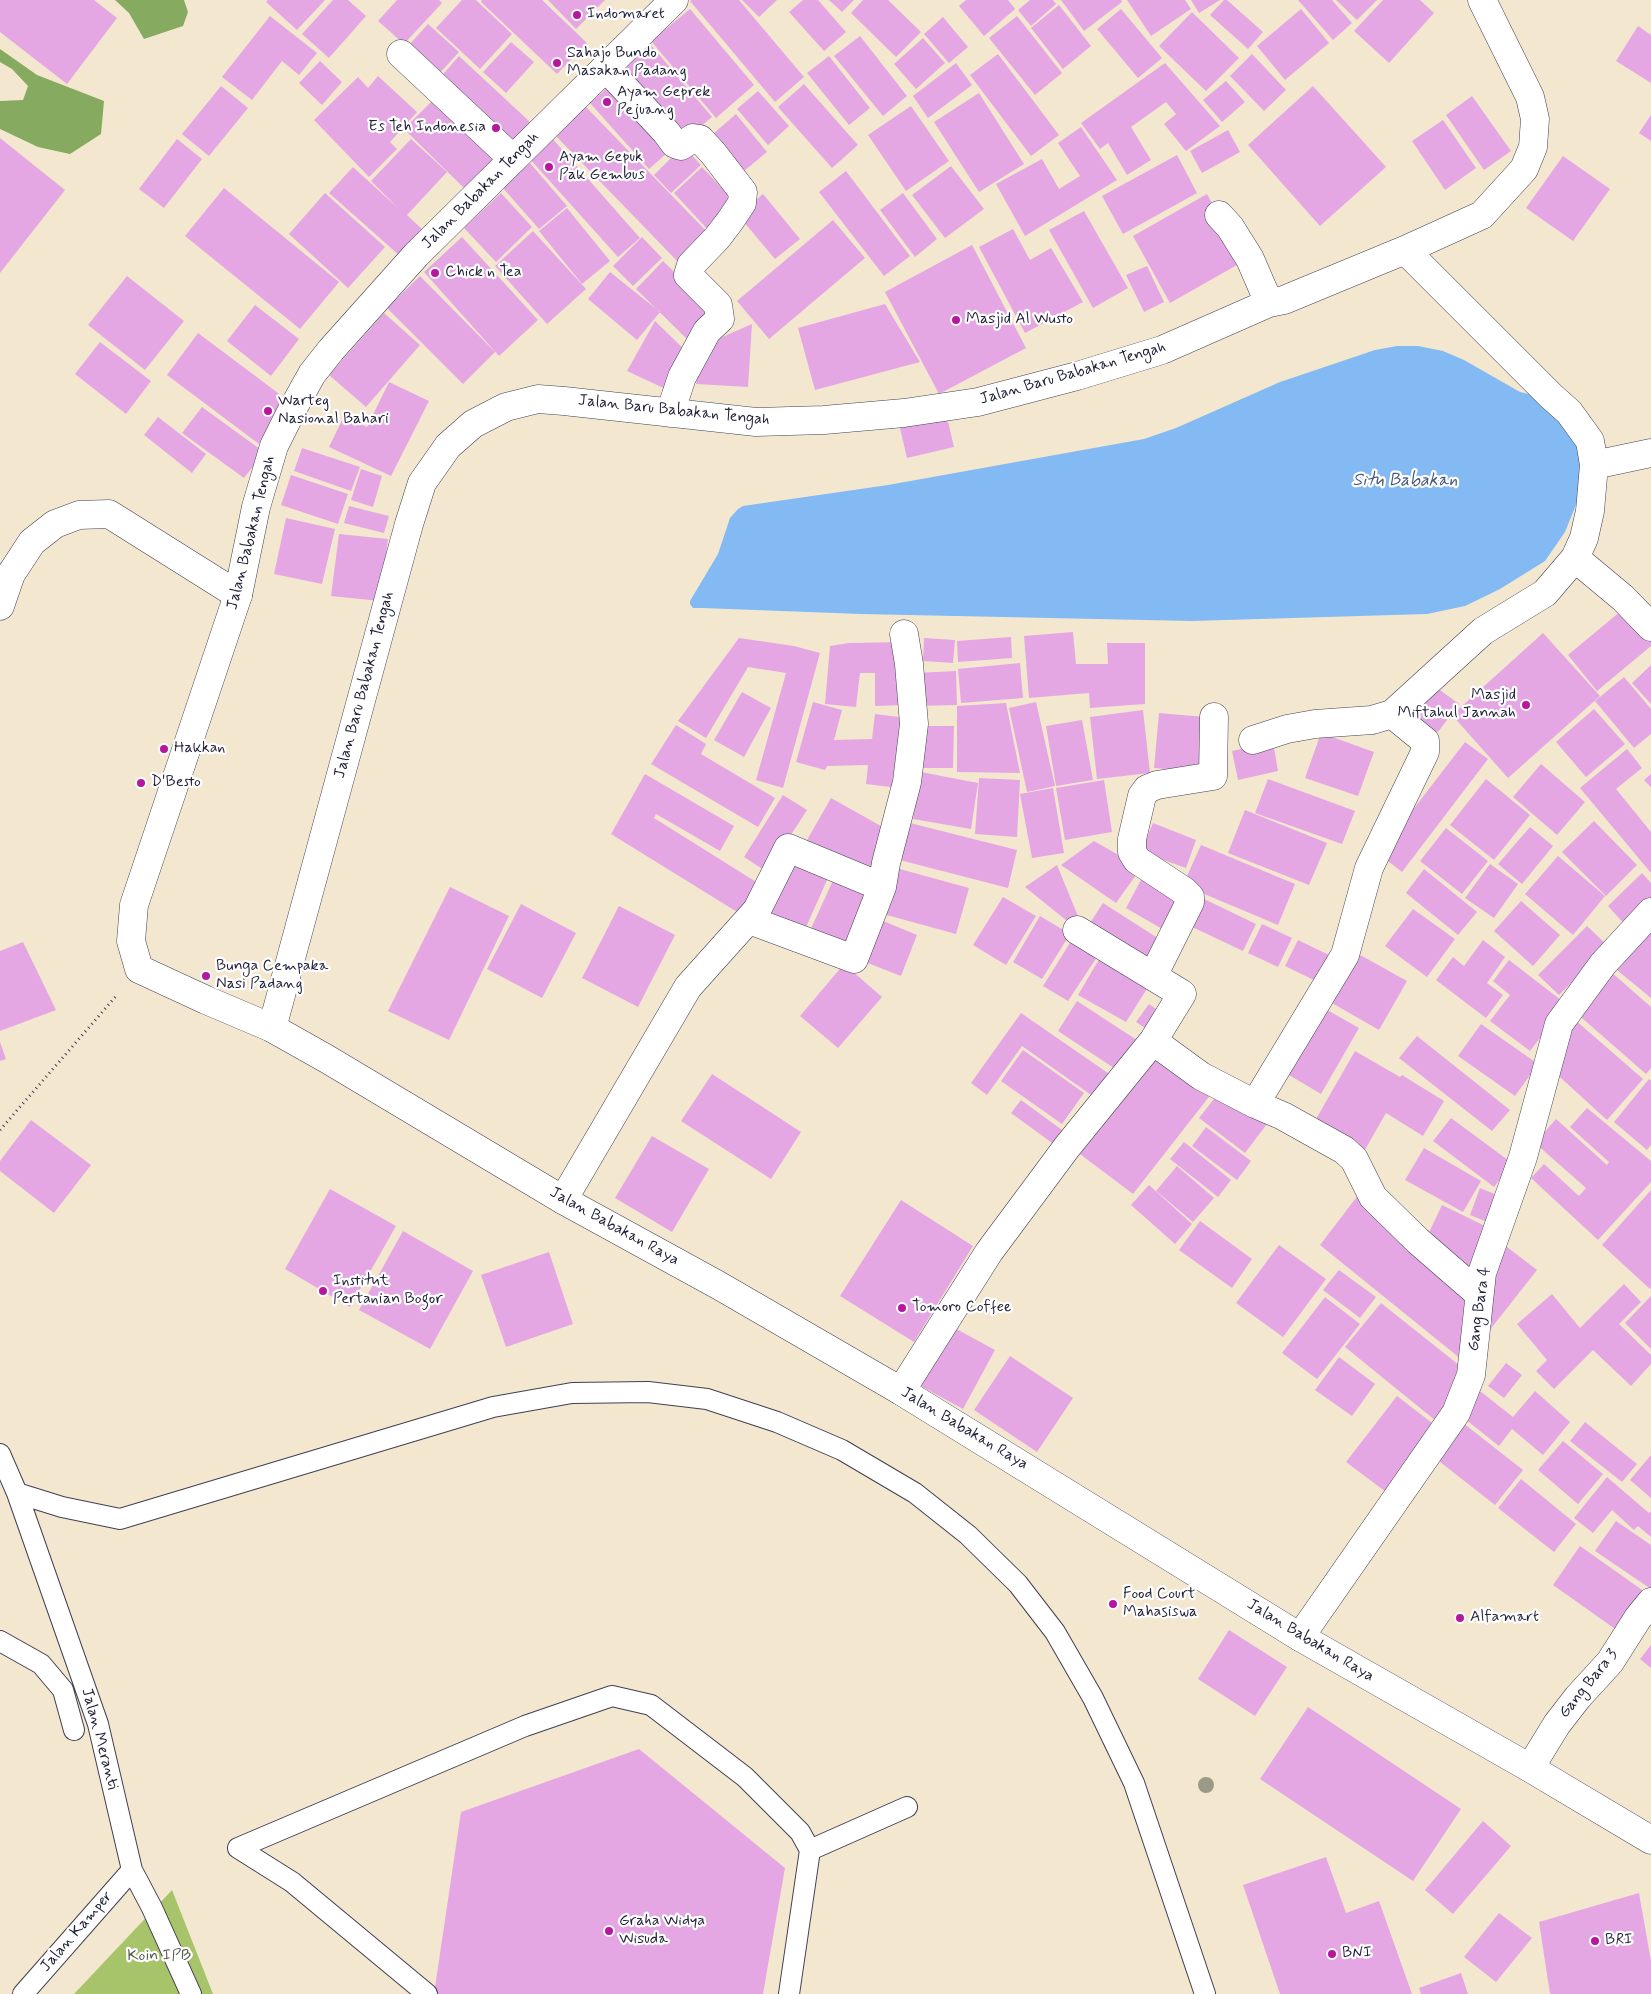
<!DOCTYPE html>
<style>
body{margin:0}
canvas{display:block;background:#f3e7d0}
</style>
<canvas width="1651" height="1994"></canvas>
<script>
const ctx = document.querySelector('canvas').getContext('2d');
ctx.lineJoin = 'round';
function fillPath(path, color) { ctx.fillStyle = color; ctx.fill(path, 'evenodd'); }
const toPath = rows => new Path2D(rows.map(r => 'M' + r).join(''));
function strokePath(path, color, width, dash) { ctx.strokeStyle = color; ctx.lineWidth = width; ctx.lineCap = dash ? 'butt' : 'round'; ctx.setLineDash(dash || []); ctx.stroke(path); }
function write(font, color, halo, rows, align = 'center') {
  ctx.font = font + ' Mynerve,sans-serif'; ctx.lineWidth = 4.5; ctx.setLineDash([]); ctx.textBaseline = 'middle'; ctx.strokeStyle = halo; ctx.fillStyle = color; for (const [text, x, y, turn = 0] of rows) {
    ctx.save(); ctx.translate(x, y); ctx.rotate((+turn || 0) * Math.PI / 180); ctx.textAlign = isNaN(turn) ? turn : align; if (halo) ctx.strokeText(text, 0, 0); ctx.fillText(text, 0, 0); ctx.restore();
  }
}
const green = toPath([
 [172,1890,213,1994,74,1994]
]);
const forest = toPath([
 [115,0,184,0,188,12,183,26,144,39,129,13],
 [0,49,37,75,104,101,101,134,70,154,38,147,0,129,0,101,23,100,28,86,12,69,0,62]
]);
const water = toPath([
 [1397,346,1418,346,1443,351,1464,360,1520,392,1537,396,1573,437,1585,461,1582,490,1565,532,1545,561,1500,589,1465,606,1427,614,1192,621,861,614,702,608,693,608,690,604,690,601,718,554,730,518,738,509,743,506,888,485,1144,439,1176,428,1280,382,1375,350]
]);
const building = toPath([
 [0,0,94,0,117,18,67,84,0,32],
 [268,0,325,0,297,30,266,2],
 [333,0,348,0,366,16,329,58,302,34],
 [397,0,439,0,442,3,404,44,378,21],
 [462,0,476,0,512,34,480,69,436,28],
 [482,0,542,0,587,43,557,74,481,2],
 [548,0,605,0,576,29],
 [692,0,739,0,804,77,775,102,690,1],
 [742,0,777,0,759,17],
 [803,0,818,0,846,32,824,51,789,12],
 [829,0,854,0,842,12],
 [863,0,888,0,921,32,896,57,851,13],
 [966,0,1008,0,1015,9,984,36,959,6],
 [1030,0,1053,0,1056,4,1031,26,1018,10],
 [1061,0,1121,0,1122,2,1084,31],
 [1127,0,1185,0,1191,9,1151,36],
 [1191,0,1220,0,1199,13],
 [1224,0,1227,0,1263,32,1248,49,1210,15],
 [1298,0,1332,0,1352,23,1333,40],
 [1336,0,1377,0,1357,20],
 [1383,0,1420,0,1434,13,1389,63,1354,31],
 [1059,5,1091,46,1063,69,1031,28],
 [690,9,754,85,716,118,651,41],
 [1121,9,1162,58,1138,78,1097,29],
 [1301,9,1329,43,1285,80,1257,46],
 [1192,12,1239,58,1206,91,1159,46],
 [270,16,317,53,299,75,282,61,252,100,222,77],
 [1017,16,1062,73,1035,95,989,38],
 [943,17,968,47,949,63,924,34],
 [428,24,459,52,439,74,408,46],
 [1638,26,1651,35,1651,83,1616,61],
 [860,36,907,96,883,116,834,56],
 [923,38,945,63,916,89,894,64],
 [511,42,534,62,506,93,483,72],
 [651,45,712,117,679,145,618,73],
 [998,54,1059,135,1031,156,970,75],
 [1252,54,1286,90,1264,111,1230,76],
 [459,56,530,122,508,146,437,81],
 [829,56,870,108,849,125,807,73],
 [320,61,342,82,322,105,299,83],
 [956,63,972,85,928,118,913,96],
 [1165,63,1220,126,1186,151,1164,124,1176,114,1166,102,1131,127,1151,160,1127,175,1108,143,1100,149,1081,123],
 [378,76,417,112,390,142,397,149,369,177,314,120,358,77,368,88],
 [616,80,675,146,649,169,590,103],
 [1226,81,1245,102,1222,122,1203,100],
 [804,84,858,145,832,168,778,107],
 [221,86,248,108,209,156,182,134],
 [1313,86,1386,167,1320,226,1248,145],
 [758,91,789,126,768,145,737,109],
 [440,93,500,153,465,189,404,129],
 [979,93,1024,164,979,192,934,122],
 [1472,96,1511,151,1484,170,1446,115],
 [585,106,711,236,681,265,555,135],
 [911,106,949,161,906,191,868,135],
 [736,114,767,152,744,171,713,134],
 [1651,115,1651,141,1639,133],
 [1443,120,1476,168,1445,190,1412,141],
 [1081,127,1117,180,1025,236,996,184,1042,159,1059,189,1080,176,1058,143],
 [1228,130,1240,152,1202,173,1190,151],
 [0,138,65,190,0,273],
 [552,138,640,238,618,257,529,158],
 [177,139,202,159,164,208,139,189],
 [411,139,447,172,407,215,423,230,400,256,329,193,353,167,399,209,371,181],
 [683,146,701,165,671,193,654,175],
 [1177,155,1197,193,1123,234,1102,196],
 [1563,156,1610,189,1573,241,1526,208],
 [530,163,567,206,539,229,502,187],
 [951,166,984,209,945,238,912,195],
 [702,167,738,205,710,232,674,193],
 [846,171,910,256,884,276,819,192],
 [224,188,339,282,300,329,185,236],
 [325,193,385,247,348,288,289,234],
 [501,193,532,227,496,262,464,228],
 [903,193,937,239,915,257,880,210],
 [763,194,800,239,775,259,738,215],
 [1207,194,1244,261,1170,303,1133,236],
 [567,208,610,261,582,284,539,231],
 [1084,211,1128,288,1093,308,1049,230],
 [833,220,865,258,769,339,737,301],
 [1013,229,1030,260,1051,248,1083,302,1025,333,979,247],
 [533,231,586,289,547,324,495,266],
 [462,237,538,320,499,356,424,272],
 [642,237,662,258,633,286,613,266],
 [972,245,1026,348,939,394,885,292],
 [663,261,718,315,690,342,636,289],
 [1147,266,1164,302,1144,312,1126,275],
 [610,272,660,312,637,340,588,299],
 [127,276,184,321,145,370,88,325],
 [420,276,495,352,463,384,387,308],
 [885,304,920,362,815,390,798,328],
 [255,305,299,339,271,376,227,341],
 [384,313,420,345,366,407,329,375],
 [655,321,689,354,672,392,627,371],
 [752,324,748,387,696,384,704,345],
 [198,333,290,402,259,444,167,375],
 [100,342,151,381,126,414,75,374],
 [389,382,429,401,391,476,329,447,344,416,367,427],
 [202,407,264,452,244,478,182,433],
 [946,413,954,447,907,458,899,424],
 [158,417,206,454,192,473,144,435],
 [302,448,360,467,351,491,294,471],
 [361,469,382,476,373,507,351,500],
 [291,475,348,494,338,524,281,505],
 [349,506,389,516,384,533,344,523],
 [286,518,335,529,322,584,274,574],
 [339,534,388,539,380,601,331,596],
 [1627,606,1651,636,1651,646,1597,691,1568,655],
 [1073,632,1076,664,1108,664,1107,643,1145,643,1145,704,1090,708,1089,693,1029,698,1024,636],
 [1543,633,1600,696,1508,778,1452,715],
 [1011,637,1012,658,958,662,957,641],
 [739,638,794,646,820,653,783,788,756,780,786,673,748,667,706,738,678,721],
 [924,638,955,640,953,663,923,661],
 [903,642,904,705,875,706,875,673,860,673,856,707,825,704,830,646,849,643],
 [1020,663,1023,698,961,703,958,669],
 [1651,665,1651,704,1632,683],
 [956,671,957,705,916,706,915,673],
 [1624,677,1651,709,1651,734,1634,748,1595,701],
 [1433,685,1459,704,1438,732,1411,722],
 [742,692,771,708,744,757,714,740],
 [813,702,842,710,834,740,872,739,875,714,907,718,898,788,866,784,868,765,827,766,825,770,796,762],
 [1036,702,1055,786,1027,792,1009,708],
 [1006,703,1020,773,957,772,957,706],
 [1594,709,1625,744,1586,777,1556,742],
 [1143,710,1150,773,1097,779,1090,717],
 [1159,713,1205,717,1200,772,1154,768],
 [1082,720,1093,780,1056,786,1046,726],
 [676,725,706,744,701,754,775,798,758,827,651,764],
 [918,726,954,726,953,768,918,768],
 [1321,733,1374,752,1358,796,1305,778],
 [1273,742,1278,771,1238,780,1232,751],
 [1465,742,1488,759,1402,872,1379,854],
 [1627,749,1642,768,1616,789,1651,832,1651,873,1580,788],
 [1541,764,1585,802,1557,835,1513,797],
 [921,772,978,783,971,829,913,819],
 [645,774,734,826,720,851,656,814,654,818,761,885,742,915,611,834],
 [1651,774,1651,787,1644,780],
 [979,778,1020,780,1017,837,975,834],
 [1268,779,1355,811,1342,844,1255,813],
 [1486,779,1530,815,1494,860,1450,825],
 [1104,780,1112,832,1065,840,1056,788],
 [1053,788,1064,853,1032,858,1020,794],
 [783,795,807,810,767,872,744,857],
 [831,798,888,830,867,878,803,847],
 [1245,810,1327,843,1309,885,1228,853],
 [902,821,1017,850,1008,888,892,858],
 [1594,821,1637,865,1606,896,1562,852],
 [1153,823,1196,840,1186,868,1141,852],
 [1530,827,1553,846,1522,884,1498,864],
 [1446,828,1488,861,1462,894,1420,861],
 [1094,841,1141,868,1116,903,1061,865],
 [1201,845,1295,884,1278,925,1183,885],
 [791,854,831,871,803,934,764,916],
 [1558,856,1605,896,1573,935,1525,894],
 [1490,864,1518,884,1494,918,1465,898],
 [1057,865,1080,921,1072,925,1025,887],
 [896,868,969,888,956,934,883,914],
 [1424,869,1477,912,1458,935,1406,893],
 [1642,873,1651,883,1651,904,1627,927,1608,906],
 [836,874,871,891,842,951,808,935],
 [1142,878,1180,899,1164,930,1126,908],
 [450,887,509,916,449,1040,388,1011],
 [1003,897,1036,916,1006,965,973,945],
 [1200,897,1256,924,1243,951,1186,924],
 [1521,901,1560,935,1533,966,1494,931],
 [1103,903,1164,942,1147,968,1086,929],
 [521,904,576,933,542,998,487,969],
 [619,906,675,935,638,1007,582,978],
 [1413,909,1455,939,1427,977,1385,946],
 [1040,916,1070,934,1042,979,1013,962],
 [881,920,917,935,901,976,865,962],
 [1262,924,1292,938,1278,967,1248,953],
 [1587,926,1608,946,1559,995,1538,975],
 [1651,930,1651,998,1617,970],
 [1073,938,1099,954,1068,1001,1043,986],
 [1298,940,1329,955,1316,981,1285,966],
 [1483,940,1505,957,1487,983,1503,995,1486,1018,1436,980,1453,957,1464,966],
 [23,942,56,1010,0,1031,0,951],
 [1353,951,1407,981,1379,1030,1325,999],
 [1101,956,1150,984,1126,1022,1078,995],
 [1509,960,1566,1004,1530,1051,1490,1021,1510,995,1493,981],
 [844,964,882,997,838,1048,800,1016],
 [1610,971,1651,1007,1651,1068,1646,1074,1575,1012],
 [1077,1001,1143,1044,1123,1074,1058,1031],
 [1149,1004,1166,1016,1154,1034,1136,1022],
 [1322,1007,1359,1028,1321,1094,1284,1072],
 [1021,1013,1118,1080,1101,1102,1022,1046,987,1095,971,1083],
 [1574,1019,1643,1079,1607,1120,1551,1069],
 [1481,1024,1538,1064,1515,1096,1458,1056],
 [1417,1036,1510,1110,1492,1131,1399,1058],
 [0,1042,6,1059,0,1061],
 [1023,1050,1084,1093,1062,1124,1001,1081],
 [1355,1051,1400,1077,1402,1075,1444,1101,1423,1136,1386,1113,1362,1155,1312,1126],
 [1159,1052,1212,1093,1133,1194,1080,1154],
 [712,1074,801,1132,771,1179,681,1121],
 [1649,1079,1651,1081,1651,1145,1647,1150,1614,1122],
 [1221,1090,1267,1124,1245,1153,1199,1118],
 [1021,1100,1069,1135,1059,1148,1011,1113],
 [1587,1108,1651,1161,1651,1182,1598,1240,1531,1178,1544,1164,1579,1196,1586,1188,1535,1143,1556,1119,1607,1165,1609,1162,1570,1127],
 [1451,1118,1512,1163,1494,1187,1433,1141],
 [31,1120,91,1165,54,1213,0,1171,0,1161],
 [1206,1127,1251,1161,1237,1180,1192,1146],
 [652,1136,709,1169,672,1232,615,1198],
 [1184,1142,1231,1180,1218,1197,1170,1159],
 [1424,1148,1481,1181,1463,1212,1405,1180],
 [1177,1166,1214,1198,1193,1222,1156,1191],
 [1149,1185,1192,1224,1175,1244,1131,1205],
 [1480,1188,1497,1195,1487,1222,1470,1215],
 [330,1189,396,1226,350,1307,285,1269],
 [1651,1190,1651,1288,1650,1289,1602,1245],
 [1359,1194,1471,1287,1461,1359,1320,1245],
 [901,1200,973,1246,914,1342,840,1296],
 [1442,1205,1485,1226,1473,1286,1423,1245],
 [1200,1221,1252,1259,1232,1288,1179,1250],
 [403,1231,473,1271,430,1349,359,1310],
 [1498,1240,1537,1270,1485,1336],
 [1279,1245,1326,1279,1283,1337,1236,1303],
 [549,1252,573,1324,506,1347,481,1275],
 [1339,1270,1376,1297,1360,1318,1323,1290],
 [1624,1284,1641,1302,1619,1324,1651,1355,1651,1364,1631,1386,1593,1350,1554,1389,1536,1371,1547,1360,1517,1324,1552,1294,1580,1328],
 [1651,1296,1651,1349,1625,1323],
 [1325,1297,1360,1324,1317,1379,1282,1353],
 [1381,1303,1464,1369,1441,1425,1345,1347],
 [949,1325,995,1350,963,1409,917,1384],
 [1010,1356,1073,1398,1037,1452,974,1410],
 [1339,1357,1375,1384,1352,1416,1315,1390],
 [1506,1363,1522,1375,1504,1398,1488,1386],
 [1480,1391,1513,1417,1535,1391,1570,1422,1543,1455,1512,1429,1499,1446,1460,1415],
 [1397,1396,1436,1426,1386,1492,1346,1462],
 [1585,1422,1637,1464,1622,1482,1570,1441],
 [1463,1423,1523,1470,1495,1505,1435,1458],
 [1563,1441,1603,1474,1578,1504,1538,1470],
 [1651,1455,1651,1498,1630,1480],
 [1607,1477,1649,1513,1651,1511,1651,1537,1638,1526,1634,1530,1612,1510,1593,1533,1574,1518],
 [1521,1479,1576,1524,1554,1552,1498,1508],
 [1616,1521,1651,1545,1651,1589,1595,1551],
 [1580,1546,1645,1592,1618,1631,1553,1585],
 [1229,1630,1287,1667,1255,1716,1198,1679],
 [1651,1645,1651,1668,1640,1659],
 [1308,1707,1461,1809,1413,1881,1260,1779],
 [639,1749,785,1868,763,1994,434,1994,461,1812],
 [1483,1821,1511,1846,1453,1914,1425,1890],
 [1326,1857,1346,1913,1379,1901,1412,1994,1280,1994,1243,1885],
 [1639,1893,1651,1961,1651,1994,1550,1994,1539,1922],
 [1499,1913,1532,1938,1496,1982,1464,1957],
 [1461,1973,1468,1994,1421,1994,1419,1988]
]);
const path = toPath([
 [0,1130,117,995]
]);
const service = toPath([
 [0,1454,17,1493,98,1724,132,1870,152,1908,191,1994],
 [17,1493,62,1507,120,1519,493,1407,572,1393,648,1392,707,1399,777,1422,842,1450,915,1493,968,1535,1018,1584,1055,1632,1093,1698,1134,1783,1205,1994],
 [0,1641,41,1664,63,1690,74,1730],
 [238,1848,525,1726,612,1696,651,1705,745,1777,800,1832,810,1850,789,1994],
 [238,1848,292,1882,427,1994],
 [810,1850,907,1807],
 [23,1994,132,1870]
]);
const minor = toPath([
 [401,54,513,159],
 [606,68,666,132,675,144,681,146,693,138,700,139,713,153,743,192,742,203,730,221,717,238,691,265,688,275,718,305,720,319,707,331,682,377,670,413],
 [1219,215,1230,227,1250,259,1269,303],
 [1594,465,1651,453],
 [1575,558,1623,598,1651,627],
 [0,606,11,574,32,542,55,524,79,515,109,514,238,595],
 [1253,740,1287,729,1315,724,1372,720,1392,714,1483,631,1545,593,1575,558,1584,538,1590,511,1594,465,1590,441,1569,412,1551,396,1405,250],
 [749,920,854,959,882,887,886,863,907,782,914,724,909,664,904,634],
 [1153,976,1190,902,1190,897,1184,891,1137,860,1132,852,1132,839,1142,796,1147,789,1157,785,1213,776,1214,717],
 [272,1028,409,524,422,483,448,446,473,424,506,407,538,399,564,401,756,422,824,420,904,413,978,402,1077,376,1162,350,1269,303,1284,300,1405,250,1482,215,1524,169,1533,147,1535,119,1530,97,1482,0],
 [1153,1041,1201,1076,1255,1104,1345,955,1369,868,1425,752,1425,741,1392,714],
 [1255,1104,1283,1116,1344,1150,1354,1159,1373,1197,1418,1241,1479,1294],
 [563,1200,688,987,757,910,788,848,882,887],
 [901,1391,989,1252,1067,1147,1153,1041,1182,994,1077,930],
 [1300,1637,1456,1413,1471,1375,1482,1273,1523,1157,1559,1024,1603,964,1651,912],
 [1530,1768,1557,1724,1578,1697,1610,1662,1638,1618,1651,1602]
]);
const tertiary = toPath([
 [674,0,416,255,331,350,312,374,292,410,274,446,256,507,238,595,134,905,131,941,139,969,206,1000,272,1028,327,1059,563,1200,718,1285,901,1391,1300,1637,1530,1768,1651,1840]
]);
const trees = [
 [1206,1785]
];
const markers = [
 [577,15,5,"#b5179e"],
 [557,63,5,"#b5179e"],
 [607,102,5,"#b5179e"],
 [496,128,5,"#b5179e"],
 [549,167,5,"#b5179e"],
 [435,273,5,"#b5179e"],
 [956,320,5,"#b5179e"],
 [268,411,5,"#b5179e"],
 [1526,705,5,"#b5179e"],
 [164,749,5,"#b5179e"],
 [141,783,5,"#b5179e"],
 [206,976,5,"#b5179e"],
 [323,1291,5,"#b5179e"],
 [902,1308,5,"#b5179e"],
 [1113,1604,5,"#b5179e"],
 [1460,1618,5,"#b5179e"],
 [609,1931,5,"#b5179e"],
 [1595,1941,5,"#b5179e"],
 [1332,1954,5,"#b5179e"]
];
const poiNames = [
 ["Indomaret",587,15],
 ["Sahajo Bundo",567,54],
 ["Masakan Padang",567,72],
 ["Ayam Geprek",617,93],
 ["Pejuang",617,111],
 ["Es Teh Indonesia",486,128,"right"],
 ["Ayam Gepuk",559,158],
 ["Pak Gembus",559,176],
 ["Chick n Tea",445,273],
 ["Masjid Al Wusto",966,320],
 ["Warteg",278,402],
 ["Nasional Bahari",278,420],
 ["Masjid",1516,696,"right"],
 ["Miftahul Jannah",1516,714,"right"],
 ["Hakkan",174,749],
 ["D'Besto",151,783],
 ["Bunga Cempaka",216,967],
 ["Nasi Padang",216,985],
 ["Institut",333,1282],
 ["Pertanian Bogor",333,1300],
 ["Tomoro Coffee",912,1308],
 ["Food Court",1123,1595],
 ["Mahasiswa",1123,1613],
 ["Alfamart",1470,1618],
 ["Graha Widya",619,1922],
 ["Wisuda",619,1940],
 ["BRI",1605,1941],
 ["BNI",1342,1954]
];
const streetNames = [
 ["Jalan Babakan Tengah",481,191,-45],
 ["Jalan Baru Babakan Tengah",1073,374,-16],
 ["Jalan Baru Babakan Tengah",674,411,6],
 ["Jalan Babakan Tengah",252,533,-76],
 ["Jalan Baru Babakan Tengah",365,685,-75],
 ["Jalan Babakan Raya",614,1227,29],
 ["Gang Bara 4",1480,1309,-82],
 ["Jalan Babakan Raya",964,1429,31],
 ["Jalan Babakan Raya",1310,1641,31],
 ["Gang Bara 3",1589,1684,-51],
 ["Jalan Meranti",99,1739,75],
 ["Jalan Kamper",77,1932,-49]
];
const parkNames = [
 ["Koin IPB",159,1957]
];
const waterNames = [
 ["Situ Babakan",1405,481]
];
fillPath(green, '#a8c46b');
fillPath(forest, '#86aa5f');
fillPath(water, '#83baf3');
fillPath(building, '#e5a7e4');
strokePath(service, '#414051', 22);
strokePath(minor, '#414051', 29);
strokePath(tertiary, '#414051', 29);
strokePath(path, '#414051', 3, [1, 4]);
strokePath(service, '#fff', 20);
strokePath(minor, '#fff', 28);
strokePath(tertiary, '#fff', 28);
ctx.fillStyle = '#9a9a87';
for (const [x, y] of trees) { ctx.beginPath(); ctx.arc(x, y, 8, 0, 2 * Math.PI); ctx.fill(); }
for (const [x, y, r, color] of markers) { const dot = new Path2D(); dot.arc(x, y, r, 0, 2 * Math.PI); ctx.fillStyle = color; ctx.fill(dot); strokePath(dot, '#fff', 2); }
write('16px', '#22223b', '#fff', poiNames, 'left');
write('16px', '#22223b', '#fff', streetNames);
write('16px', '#515b4c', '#fff', parkNames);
write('italic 18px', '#44577b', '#fff', waterNames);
</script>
